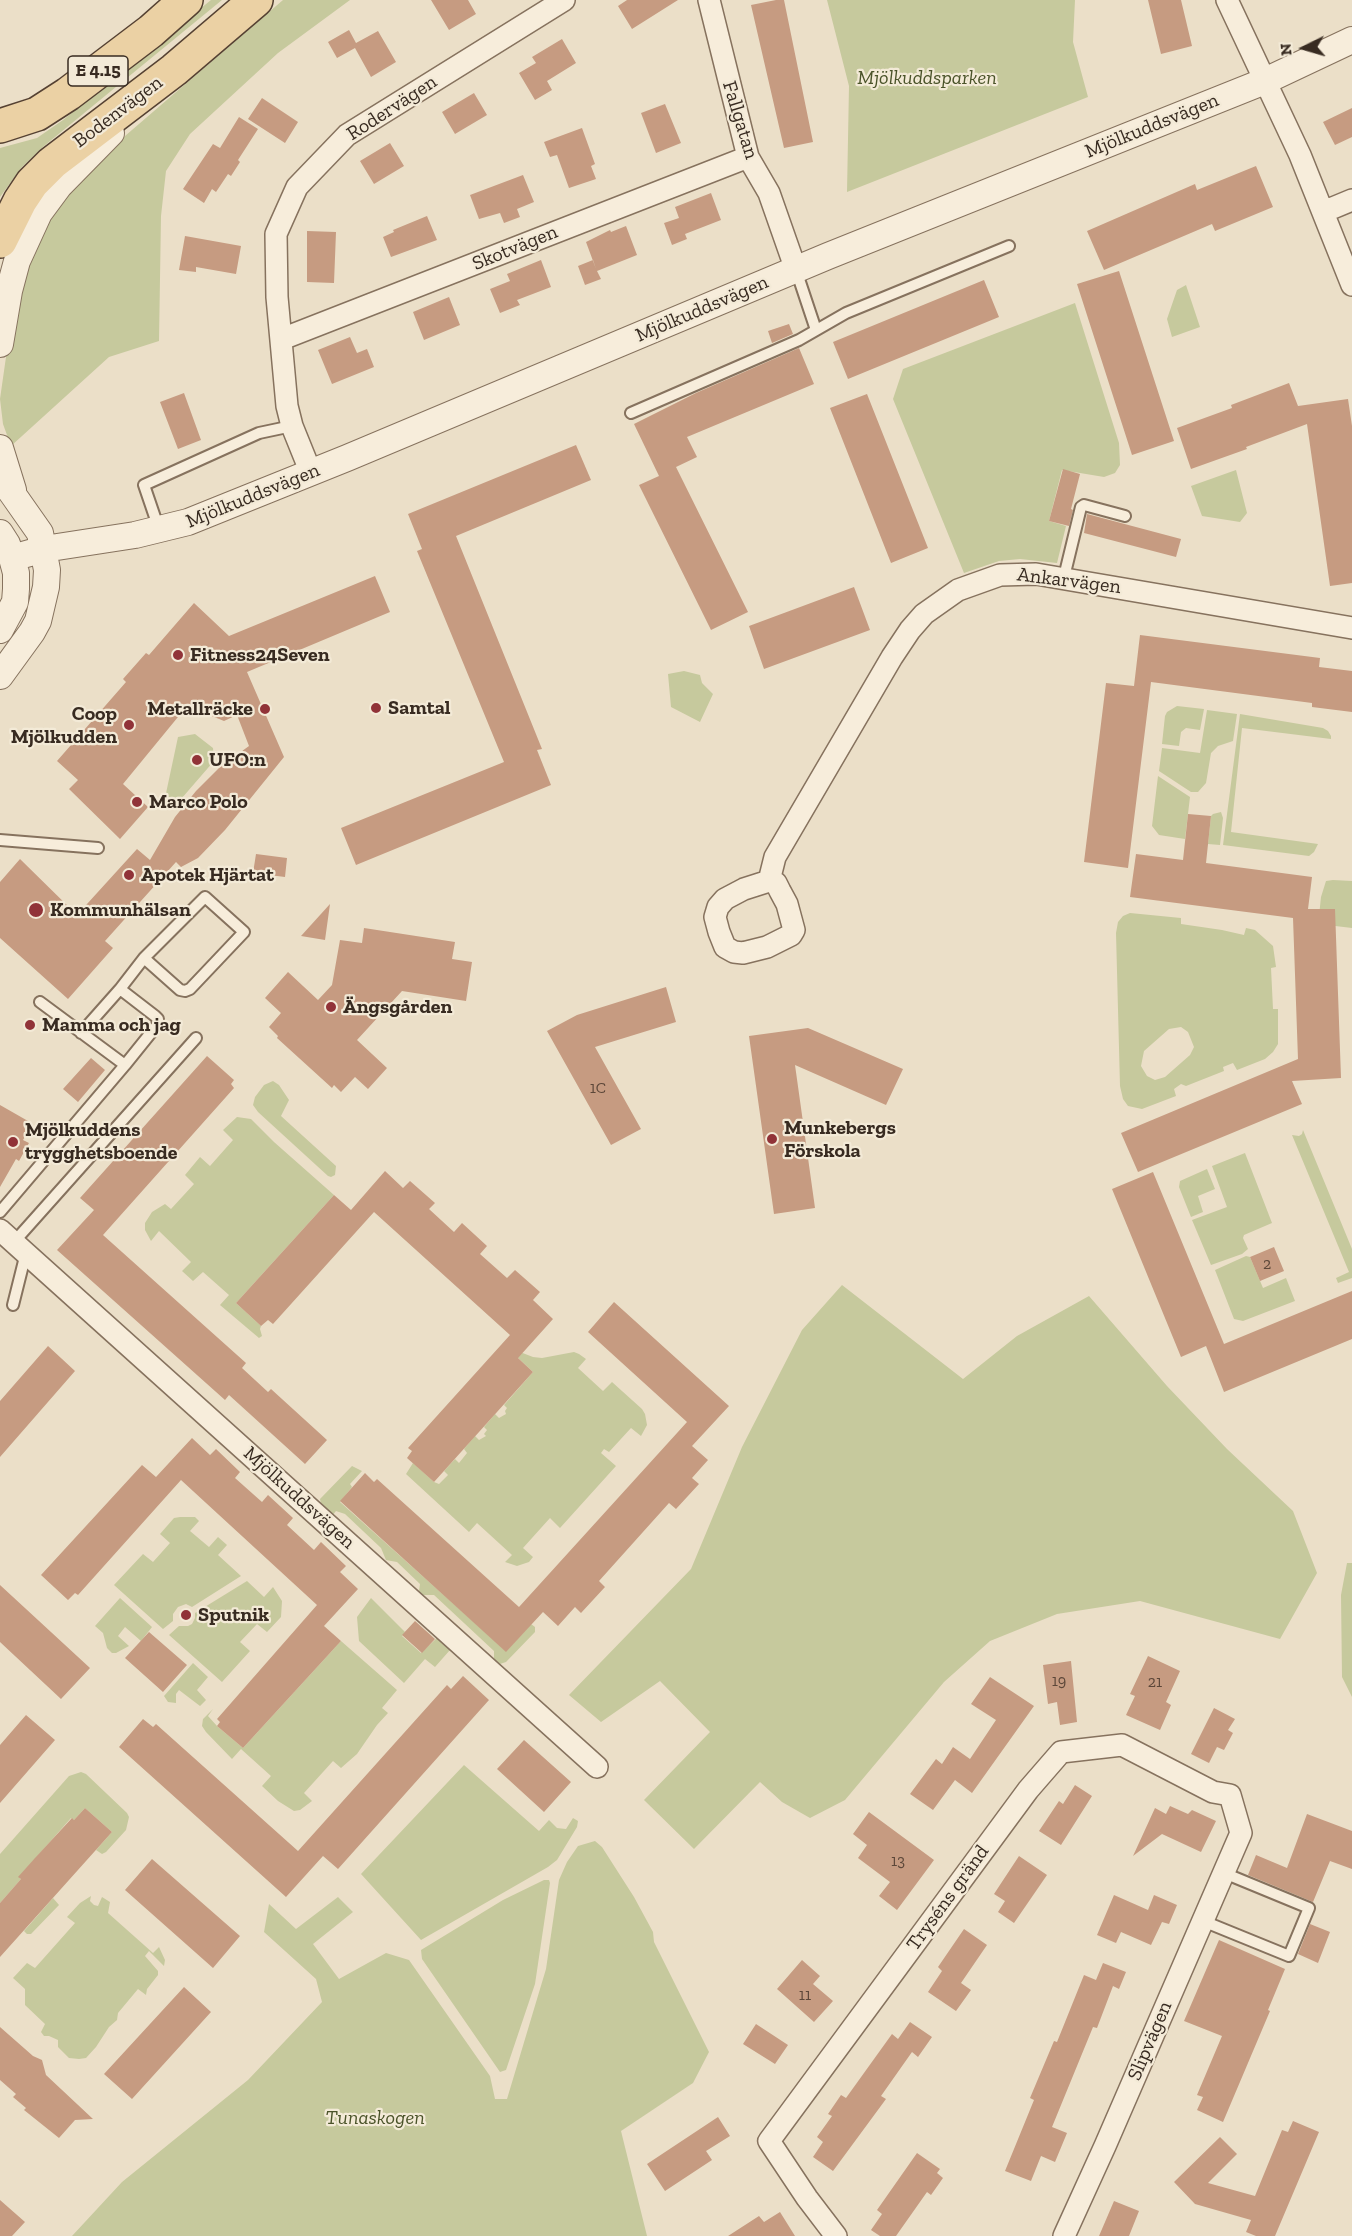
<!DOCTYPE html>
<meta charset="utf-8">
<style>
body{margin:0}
#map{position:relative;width:1352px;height:2236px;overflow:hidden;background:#ebdfc8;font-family:"Zilla Slab",serif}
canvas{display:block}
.north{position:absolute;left:1274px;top:18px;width:60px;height:60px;-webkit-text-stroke:4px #f3ead7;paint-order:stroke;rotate:265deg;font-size:16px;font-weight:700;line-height:24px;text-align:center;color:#382b21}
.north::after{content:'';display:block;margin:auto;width:21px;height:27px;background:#382b21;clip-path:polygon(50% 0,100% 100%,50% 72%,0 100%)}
</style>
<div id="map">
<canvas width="1352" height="2236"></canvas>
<div class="north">N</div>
</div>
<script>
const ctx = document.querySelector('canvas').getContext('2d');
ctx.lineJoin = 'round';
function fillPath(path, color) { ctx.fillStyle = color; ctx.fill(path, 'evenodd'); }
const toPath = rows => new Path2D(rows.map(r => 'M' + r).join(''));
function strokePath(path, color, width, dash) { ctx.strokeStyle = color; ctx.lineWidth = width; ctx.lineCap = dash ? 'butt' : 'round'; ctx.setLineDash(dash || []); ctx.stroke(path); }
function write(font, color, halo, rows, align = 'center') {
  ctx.font = font + ' "Zilla Slab",serif'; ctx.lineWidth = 4.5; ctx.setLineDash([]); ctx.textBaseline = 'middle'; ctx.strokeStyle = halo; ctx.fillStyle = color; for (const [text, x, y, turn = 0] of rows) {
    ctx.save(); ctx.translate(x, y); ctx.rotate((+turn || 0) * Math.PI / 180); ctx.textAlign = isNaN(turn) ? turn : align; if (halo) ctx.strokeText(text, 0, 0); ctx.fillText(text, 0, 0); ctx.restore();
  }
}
const green = toPath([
 [211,0,222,0,44,146,22,167,0,197,0,148,37,138,63,120],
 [283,0,350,0,278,53,190,134,166,171,161,216,159,341,109,357,11,446,3,424,0,399,9,336,24,268,56,203,89,167],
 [827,0,1075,0,1073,42,1088,97,847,192,849,86],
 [1186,285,1200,327,1172,337,1167,319,1177,290],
 [1075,303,1119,443,1120,465,1115,473,1104,477,1062,470,1049,521,1066,526,1057,563,1020,559,999,561,964,573,893,399,903,369],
 [1236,470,1247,513,1240,522,1202,516,1191,486],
 [684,671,700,675,702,683,713,694,700,722,671,707,668,674],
 [1177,706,1204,709,1200,730,1186,728,1181,732,1179,746,1162,744,1165,716,1167,712],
 [1207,710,1237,714,1233,741,1218,746,1211,753,1206,783,1198,792,1191,792,1159,771,1162,748,1200,753],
 [1240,714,1323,728,1328,731,1331,736,1331,739,1242,728,1231,832,1318,844,1314,852,1309,856,1223,845],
 [195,734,213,748,214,761,175,806,165,798,178,737],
 [1158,776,1190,797,1185,839,1159,835,1152,826],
 [1221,812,1223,818,1220,845,1208,844,1211,816,1213,814],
 [1333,880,1352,881,1352,928,1327,925,1319,916,1321,897,1326,881],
 [1130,913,1181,918,1181,924,1222,930,1244,935,1246,928,1255,930,1273,946,1276,967,1271,968,1273,1009,1278,1009,1278,1044,1273,1052,1265,1059,1237,1070,1233,1063,1223,1067,1224,1071,1186,1086,1181,1084,1174,1089,1176,1096,1142,1109,1128,1106,1123,1099,1120,1086,1116,933,1118,922,1123,916],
 [1181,1027,1188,1032,1194,1047,1190,1055,1165,1077,1155,1080,1147,1076,1141,1066,1144,1051,1169,1029],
 [273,1081,279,1085,289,1100,281,1116,336,1166,335,1175,331,1177,328,1176,258,1112,253,1105,255,1097,264,1085],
 [237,1117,251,1119,274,1142,334,1195,236,1303,261,1326,260,1329,262,1336,259,1338,220,1305,229,1295,203,1272,193,1281,182,1271,191,1262,159,1231,151,1241,145,1230,145,1223,152,1212,165,1204,171,1209,194,1184,185,1175,200,1157,210,1166,233,1140,223,1130],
 [1303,1130,1352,1249,1352,1278,1338,1283,1336,1278,1349,1272,1292,1135,1299,1136,1302,1134],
 [1245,1153,1272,1223,1244,1235,1243,1238,1248,1249,1242,1254,1211,1265,1192,1220,1227,1207,1212,1166],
 [1207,1169,1215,1189,1198,1196,1203,1212,1191,1217,1179,1187,1180,1181],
 [1246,1256,1250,1257,1263,1288,1286,1278,1295,1301,1243,1321,1234,1319,1215,1270],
 [842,1285,963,1379,1017,1336,1089,1296,1167,1386,1227,1449,1293,1511,1317,1573,1280,1639,1140,1601,1057,1614,990,1641,944,1682,845,1800,810,1818,782,1802,760,1782,694,1849,644,1800,710,1732,660,1681,601,1722,569,1695,691,1569,742,1447,802,1330],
 [520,1352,533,1357,542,1358,574,1352,579,1354,586,1359,578,1368,603,1391,612,1382,642,1409,645,1414,647,1425,641,1436,631,1428,609,1452,604,1449,601,1453,616,1466,560,1528,550,1518,523,1548,533,1557,529,1562,517,1566,505,1562,512,1555,477,1523,469,1532,406,1474,413,1463,434,1482,439,1484,448,1475,444,1471,455,1459,459,1463,467,1453,464,1449,475,1436,479,1440,486,1436,484,1434,487,1430,484,1427,495,1414,499,1418,506,1414,505,1411,507,1408,504,1405,533,1372,516,1356],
 [352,1466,362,1471,350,1484,352,1487,340,1502,506,1651,531,1624,535,1627,535,1632,506,1662,500,1664,494,1659,494,1651,434,1595,422,1595,419,1591,420,1584,397,1562,386,1560,381,1548,345,1514,336,1511,332,1516,321,1504,320,1499],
 [180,1517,195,1517,199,1521,190,1531,209,1547,218,1537,227,1545,218,1555,241,1576,192,1607,186,1604,178,1607,173,1614,173,1621,163,1629,114,1585,143,1554,153,1562,170,1543,160,1534,174,1518],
 [1347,1563,1352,1563,1352,1697,1342,1677,1341,1595],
 [247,1581,264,1597,273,1587,282,1601,281,1617,267,1632,257,1624,240,1642,250,1651,222,1682,169,1635,179,1626,188,1626,192,1624,195,1618,195,1613],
 [120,1598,152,1627,141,1641,125,1627,118,1636,129,1646,116,1653,112,1653,107,1648,103,1633,95,1626],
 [371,1598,405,1632,402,1636,421,1653,439,1636,450,1643,450,1650,435,1667,425,1659,404,1683,359,1641,357,1617],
 [341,1641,397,1690,382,1708,388,1713,377,1725,357,1754,341,1768,333,1761,304,1793,312,1801,300,1810,294,1811,278,1801,262,1786,271,1776,241,1749,232,1759,206,1732,202,1726,203,1719,213,1709,208,1716,217,1726,243,1748],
 [193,1663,208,1677,197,1690,206,1700,200,1706,179,1690,176,1694,176,1703,168,1702,164,1696],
 [464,1765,539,1831,549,1820,557,1828,566,1829,573,1818,578,1821,577,1827,557,1860,548,1867,421,1940,361,1874],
 [81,1772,86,1774,127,1813,129,1817,126,1830,106,1852,102,1854,96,1850,112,1832,85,1808,74,1820,71,1818,19,1877,21,1879,0,1903,0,1854,69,1776],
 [595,1841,602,1847,634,1897,653,1932,654,1942,709,2052,693,2083,621,2131,647,2236,72,2236,122,2182,248,2080,322,2002,316,1979,264,1932,269,1904,296,1929,338,1897,353,1912,313,1944,339,1979,386,1953,409,1960,490,2076,495,2099,507,2099,546,1969,559,1880,567,1862,578,1846],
 [544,1880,549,1880,550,1883,535,1984,506,2070,500,2072,422,1959,421,1950,503,1900],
 [91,1896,90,1901,94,1905,98,1906,102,1897,110,1902,108,1913,153,1953,159,1947,165,1960,164,1966,149,1951,145,1956,158,1971,158,1975,147,1989,146,1995,138,1989,118,2013,117,2020,109,2027,96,2047,86,2058,79,2059,69,2058,58,2047,58,2040,49,2036,44,2036,41,2032,45,2024,25,2005,25,1989,13,1978,27,1963,35,1968,75,1923,67,1917,80,1903],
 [53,1898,59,1905,31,1934,27,1934,24,1931]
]);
const building = toPath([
 [431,0,468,0,476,14,449,30],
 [627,0,678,0,632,29,618,6],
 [776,0,784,0,813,142,784,148,751,5],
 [1148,0,1181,0,1192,46,1161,54],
 [349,30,356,43,378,31,396,62,371,77,355,48,337,58,328,42],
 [562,39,576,63,547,81,552,90,535,100,519,73,536,63,532,57],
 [474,93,487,115,455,134,442,112],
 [262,98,298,122,285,143,248,119],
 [665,104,681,143,656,153,641,113],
 [1352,108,1352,137,1335,145,1323,122],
 [239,117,258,129,238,160,240,162,231,176,228,174,216,192,212,189,204,203,183,189,213,144,220,148],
 [582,128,595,164,591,166,596,179,569,188,557,155,550,157,544,142],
 [390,143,404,166,374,184,360,161],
 [1256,166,1273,207,1215,231,1212,224,1104,270,1087,231,1195,184,1197,190],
 [523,175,534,202,517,209,520,217,504,223,500,213,479,219,470,195],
 [711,193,721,220,685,234,687,239,672,245,664,223,679,218,675,207],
 [427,216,437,240,391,257,383,237,394,232,393,230],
 [626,226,637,255,597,271,601,279,585,285,578,266,593,260,596,269,586,242,610,230,611,232],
 [307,231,336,232,334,283,307,282],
 [185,236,241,246,236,274,196,267,196,272,179,270],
 [541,260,551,287,517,300,520,305,500,313,490,289,510,281,507,274],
 [1119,271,1174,441,1132,455,1077,284],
 [984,280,999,317,848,379,833,342],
 [449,297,460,325,424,340,413,312],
 [789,324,793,334,772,343,768,331],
 [350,337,357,353,367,349,374,367,332,384,318,350],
 [799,348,814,384,687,437,697,457,676,467,748,612,711,630,639,485,659,476,634,424,696,393],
 [1289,383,1298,406,1348,399,1352,426,1352,583,1330,586,1307,424,1246,447,1247,449,1191,469,1177,428,1232,408,1231,405],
 [184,393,201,440,178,449,160,402],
 [867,394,928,548,891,563,830,408],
 [576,445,591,480,456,536,542,749,537,750,551,785,356,865,341,828,504,762,417,551,422,549,408,514],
 [1063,469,1080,474,1071,509,1073,510,1069,526,1049,521],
 [1087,514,1181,539,1176,557,1084,533],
 [375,576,390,612,247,672,284,757,225,830,198,858,181,867,176,862,105,941,113,948,68,999,0,938,0,882,20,859,77,915,137,849,150,860,175,817,196,791,220,767,249,746,237,715,224,721,187,706,123,784,148,807,120,839,69,789,78,780,57,761,126,682,123,679,146,653,149,655,194,603,229,636],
 [854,587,870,630,764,669,749,626],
 [1140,635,1320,658,1319,667,1352,671,1352,712,1312,707,1312,703,1151,682,1128,868,1084,862,1106,683,1134,686],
 [1188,814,1211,816,1206,863,1312,877,1308,909,1335,909,1341,1078,1292,1081,1302,1104,1138,1172,1121,1133,1298,1059,1293,918,1130,897,1136,854,1183,860],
 [256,854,287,858,285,877,253,873],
 [330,904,325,940,301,936],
 [364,928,455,942,452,959,472,962,466,1001,402,991,357,1040,387,1068,368,1089,355,1077,341,1092,334,1085,332,1088,277,1038,278,1036,269,1027,281,1013,265,998,288,972,318,1000,332,985,340,940,362,943],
 [666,987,676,1022,595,1047,641,1129,611,1145,547,1031,577,1015],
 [808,1028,903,1069,886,1105,795,1065,815,1208,774,1214,749,1036],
 [207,1056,234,1080,231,1084,234,1088,103,1235,246,1363,242,1368,268,1392,271,1389,327,1440,305,1464,229,1395,225,1400,57,1250,94,1210,80,1198],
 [91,1058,105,1070,78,1102,63,1089],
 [0,1105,28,1121,24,1128,29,1130,23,1140,29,1143,19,1161,16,1159,0,1187],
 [385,1171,403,1188,410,1181,435,1203,429,1209,454,1232,462,1223,487,1246,480,1254,507,1278,515,1270,540,1292,533,1300,553,1319,518,1358,533,1372,434,1482,407,1458,412,1451,408,1448,510,1335,374,1212,273,1324,268,1320,261,1326,236,1303,334,1195,351,1210],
 [1153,1172,1224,1344,1352,1291,1352,1339,1224,1392,1206,1346,1181,1357,1112,1189],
 [1274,1247,1284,1271,1260,1281,1250,1257],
 [614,1302,729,1406,692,1446,708,1460,692,1478,699,1484,676,1509,669,1503,599,1581,605,1587,581,1613,575,1607,558,1626,543,1612,506,1652,340,1501,365,1473,374,1482,377,1479,519,1607,687,1422,588,1332],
 [48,1346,75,1371,0,1457,0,1401],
 [192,1438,210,1455,216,1449,240,1472,235,1478,262,1502,268,1495,293,1518,287,1525,314,1550,321,1542,346,1566,340,1572,358,1589,324,1626,341,1641,243,1748,217,1726,220,1722,217,1719,317,1605,181,1480,78,1595,75,1593,68,1600,41,1575,142,1465,156,1477],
 [0,1585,90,1668,61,1699,0,1642],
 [415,1621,435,1639,422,1653,402,1635],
 [149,1632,187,1665,163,1692,125,1658],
 [1148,1656,1180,1671,1166,1702,1171,1705,1160,1730,1126,1715,1135,1696,1130,1694],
 [1071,1661,1077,1722,1060,1725,1057,1702,1048,1704,1043,1665],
 [463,1676,489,1700,338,1869,323,1856,286,1897,119,1747,143,1719,153,1727,156,1724,298,1851,447,1685,451,1689],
 [990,1677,1034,1706,972,1793,955,1780,933,1810,910,1794,936,1759,942,1764,953,1747,970,1759,996,1720,971,1704],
 [1214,1708,1235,1719,1228,1730,1233,1733,1224,1750,1217,1747,1209,1763,1191,1754],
 [26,1715,55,1740,0,1803,0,1745],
 [524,1740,571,1782,544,1812,497,1769],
 [1075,1785,1092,1796,1061,1845,1039,1831,1059,1801,1063,1804],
 [1170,1806,1188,1814,1192,1810,1216,1821,1201,1852,1162,1834,1133,1856,1155,1808,1166,1814],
 [85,1808,112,1832,0,1957,0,1903,21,1879,18,1877,35,1858,72,1818,74,1820],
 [869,1812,934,1860,897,1910,879,1896,890,1882,858,1858,867,1845,853,1834],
 [1307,1814,1352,1831,1352,1869,1330,1861,1313,1902,1248,1875,1256,1855,1287,1868],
 [1019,1856,1047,1875,1014,1923,998,1912,1005,1901,994,1894],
 [152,1859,240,1936,213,1968,125,1890],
 [1114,1895,1148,1910,1154,1895,1177,1905,1169,1924,1162,1922,1151,1945,1121,1932,1116,1943,1097,1935],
 [1310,1924,1330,1932,1318,1963,1298,1954],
 [964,1929,987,1945,961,1983,971,1990,956,2011,928,1992,942,1971,938,1967],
 [1219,1940,1285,1969,1268,2010,1270,2011,1223,2122,1197,2110,1203,2097,1197,2095,1222,2036,1184,2021],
 [802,1960,820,1976,813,1984,833,2001,814,2022,777,1989],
 [1103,1963,1126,1972,1119,1989,1113,1986,1097,2028,1093,2027,1052,2127,1067,2133,1055,2162,1041,2156,1031,2181,1005,2171,1034,2100,1030,2098,1054,2041,1057,2042,1084,1975,1096,1980],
 [184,1987,211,2012,132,2099,104,2074],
 [910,2022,932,2037,918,2057,912,2052,881,2096,886,2099,833,2171,813,2157,823,2142,817,2137,832,2116,828,2114,841,2095,846,2098,892,2034,898,2039],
 [756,2024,788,2045,775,2064,743,2044],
 [0,2027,33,2056,42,2060,46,2075,93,2119,75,2120,59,2138,24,2110,26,2108,13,2097,16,2094,0,2080],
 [718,2117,730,2136,706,2151,712,2160,665,2191,647,2164],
 [1293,2121,1319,2132,1275,2236,1256,2236,1246,2232,1251,2220,1195,2204,1174,2182,1220,2137,1237,2154,1208,2183,1255,2196,1282,2130,1288,2132],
 [917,2153,940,2169,937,2173,943,2178,931,2195,927,2192,896,2236,880,2236,871,2230,882,2214,877,2210],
 [0,2200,25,2222,12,2236,0,2236],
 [1114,2201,1139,2211,1129,2236,1099,2236],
 [780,2212,795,2236,728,2236,759,2216,764,2222]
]);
const service = toPath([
 [796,270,816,330],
 [631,413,799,340,846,313,1009,246],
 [159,529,144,485,259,433,292,426],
 [1064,577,1081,507,1084,505,1125,516],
 [0,840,98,848],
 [120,989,144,958,205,897,244,932,190,989,185,991,180,990,144,958],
 [81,1033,120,989,155,1016,158,1019,158,1024,125,1065],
 [0,1212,125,1065,40,1002],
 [14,1242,196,1038],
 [13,1305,26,1253],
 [1203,1921,1289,1956,1309,1908,1224,1873]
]);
const minor = toPath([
 [709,0,748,157,769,193,796,270],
 [1227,0,1300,155,1352,285],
 [1323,212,1352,200],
 [282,339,748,157],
 [311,473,292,426,287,406,277,297,276,234,297,187,347,135,564,0],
 [769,881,776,883,780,891,787,904,794,930,791,935,767,947,743,953,734,952,725,947,719,932,715,917,718,907,725,899,744,889,769,881,775,857,892,657,910,630,924,614,958,590,1000,575,1036,574,1352,628],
 [0,1230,597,1767],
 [836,2236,807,2198,769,2141,1028,1790,1061,1752,1122,1745,1213,1792,1230,1795,1241,1833,1105,2146,1064,2236]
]);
const tertiary = toPath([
 [0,344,9,291,17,261,39,213,59,186,111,133],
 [0,448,13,490],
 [0,476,40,533,47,570,46,587,38,621,32,632,0,676],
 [0,533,7,544,12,558,16,573,16,589,15,602,0,630],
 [12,558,44,549,135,535,188,522,347,458,828,256,1265,81,1352,40]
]);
const primary = toPath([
 [0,126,37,114,68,94,151,31,186,0],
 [0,241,20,201,32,183,52,163,174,70,256,0]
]);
const markers = [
 [178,655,6,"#913338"],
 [376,708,6,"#913338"],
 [265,709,6,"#913338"],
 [129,725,6,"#913338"],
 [197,760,6,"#913338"],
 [137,802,6,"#913338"],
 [129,875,6,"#913338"],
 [36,910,8,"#913338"],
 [331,1007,6,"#913338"],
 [30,1025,6,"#913338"],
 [772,1139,6,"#913338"],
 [13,1142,6,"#913338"],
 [186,1615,6,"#913338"]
];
const numberNames = [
 ["1C",598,1088],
 ["2",1267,1264],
 ["19",1059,1681],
 ["21",1155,1682],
 ["13",898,1861],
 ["11",805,1995]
];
const shields = [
 [98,71,60]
];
const shieldNames = [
 ["E 4.15",98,71]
];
const parkNames = [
 ["Mjölkuddsparken",927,78],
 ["Tunaskogen",375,2118]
];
const streetNames = [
 ["Rodervägen",392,108,-33],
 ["Bodenvägen",118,112,-37],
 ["Fallgatan",740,120,73],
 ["Mjölkuddsvägen",1152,126,-22],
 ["Skotvägen",515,248,-22],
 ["Mjölkuddsvägen",702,309,-23],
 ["Mjölkuddsvägen",253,496,-22],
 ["Ankarvägen",1069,581,7],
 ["Mjölkuddsvägen",299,1498,42],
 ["Tryséns gränd",948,1898,-54],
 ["Slipvägen",1150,2041,-67]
];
const poiNames = [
 ["Fitness24Seven",190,655],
 ["Samtal",388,708],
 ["Metallräcke",253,709,"right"],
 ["Coop",117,714,"right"],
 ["Mjölkudden",117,737,"right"],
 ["UFO:n",209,760],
 ["Marco Polo",149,802],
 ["Apotek Hjärtat",141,875],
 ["Kommunhälsan",50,910],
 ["Ängsgården",343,1007],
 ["Mamma och jag",42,1025],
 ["Munkebergs",784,1128],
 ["Förskola",784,1151],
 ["Mjölkuddens",25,1130],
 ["trygghetsboende",25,1153],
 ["Sputnik",198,1615]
];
fillPath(green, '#c6c99d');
fillPath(building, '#c69b81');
strokePath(service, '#86725e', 14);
strokePath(minor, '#86725e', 24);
strokePath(tertiary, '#86725e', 28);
strokePath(primary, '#554132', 36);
strokePath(service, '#f7eddb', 10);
strokePath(minor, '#f7eddb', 21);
strokePath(tertiary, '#f7eddb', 26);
strokePath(primary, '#ebd1a4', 33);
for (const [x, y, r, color] of markers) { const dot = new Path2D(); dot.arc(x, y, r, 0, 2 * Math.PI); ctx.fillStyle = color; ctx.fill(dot); strokePath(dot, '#f3ead7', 2); }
write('16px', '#5c4739', null, numberNames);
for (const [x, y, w] of shields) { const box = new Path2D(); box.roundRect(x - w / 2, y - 15, w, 30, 4.5); ctx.fillStyle = '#f3ead7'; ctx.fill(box); strokePath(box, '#382b21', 1.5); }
write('bold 18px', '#382b21', null, shieldNames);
write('italic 20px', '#4a5329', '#f3ead7', parkNames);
write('20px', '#382b21', '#f3ead7', streetNames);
write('bold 20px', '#382b21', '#f3ead7', poiNames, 'left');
</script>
